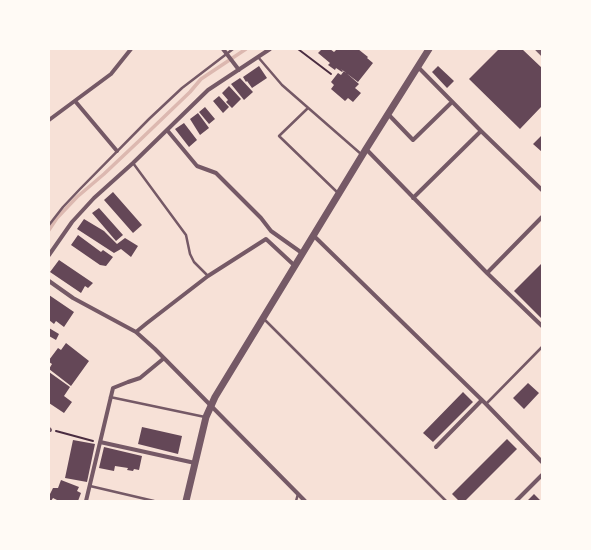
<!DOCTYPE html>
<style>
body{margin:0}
#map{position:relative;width:591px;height:550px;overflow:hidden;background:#f7e1d7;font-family:Raleway,sans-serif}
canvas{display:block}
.frame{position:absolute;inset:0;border:50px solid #fffaf5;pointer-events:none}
</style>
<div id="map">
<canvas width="591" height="550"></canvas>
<div class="frame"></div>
</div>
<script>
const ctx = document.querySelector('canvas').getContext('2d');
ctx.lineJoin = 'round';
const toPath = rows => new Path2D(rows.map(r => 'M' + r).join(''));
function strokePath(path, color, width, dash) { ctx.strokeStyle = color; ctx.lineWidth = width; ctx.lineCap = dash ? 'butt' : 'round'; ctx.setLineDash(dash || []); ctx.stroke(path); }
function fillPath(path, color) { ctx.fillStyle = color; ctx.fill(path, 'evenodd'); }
const stream = toPath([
 [49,230,57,218,77,197,104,174,140,140,190,92,201,79,246,49]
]);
const building = toPath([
 [322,49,330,49,334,52,337,49,358,49,368,57,367,58,373,63,358,82,341,69,343,71,342,72,336,68,335,70,328,65,330,63,318,53],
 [499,49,522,49,542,68,542,106,520,129,469,79],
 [259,66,267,78,252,88,247,81,246,82,243,77],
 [438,66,454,81,447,88,432,72],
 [344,71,359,84,355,88,361,93,353,102,348,98,345,101,331,89,334,85,331,82,338,73,341,75],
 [240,78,253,92,244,100,231,84],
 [229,86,241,99,232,108,226,102,228,100,222,93],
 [219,96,229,107,223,113,213,101],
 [205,107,215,119,209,124,199,112],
 [198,113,209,128,200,135,190,119],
 [184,123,197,140,189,147,175,129],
 [542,135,542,152,533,144],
 [113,192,142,225,133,233,104,200],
 [99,208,123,235,116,241,92,213],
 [84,219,104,231,117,244,125,238,138,246,131,257,121,249,114,253,77,229],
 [78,235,101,252,103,250,113,257,106,266,100,265,71,245],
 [59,260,93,283,88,288,85,286,81,293,50,272],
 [542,263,542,319,514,291],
 [49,295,74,312,64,327,56,321,54,324,49,320],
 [49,328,59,334,56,340,49,336],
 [66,343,89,361,71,386,49,369,52,364,49,362,49,360,58,348,61,350],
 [49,372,70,387,64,396,72,402,64,413,49,403],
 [528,383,539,393,524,409,513,398],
 [463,392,473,402,433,442,423,433],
 [142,427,182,436,178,454,138,444],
 [507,439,517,449,465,501,459,501,452,494],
 [73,440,95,444,87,482,65,478],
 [104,447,142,456,139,470,134,469,133,471,127,470,128,468,115,466,114,471,99,468],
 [61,480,79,487,77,491,81,493,78,501,59,501,53,498,51,501,49,501,49,494,50,494,53,488,58,488],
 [534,494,541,501,527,501]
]);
const path = toPath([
 [298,49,331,74],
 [56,431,93,441]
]);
const service = toPath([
 [258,57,282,85,361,154],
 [308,108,279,136,338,193],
 [133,163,186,235,190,254,194,262,208,276],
 [49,225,63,207,80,189,149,119,182,88,233,49],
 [264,319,446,501],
 [110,397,205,417],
 [486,404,542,347],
 [90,486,154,501],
 [296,501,298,494]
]);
const minor = toPath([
 [223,49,239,70],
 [537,49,542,54],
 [418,67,481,131,542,190],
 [75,101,117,151],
 [388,114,413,140,452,102],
 [49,120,111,74,131,49],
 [167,130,197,166,216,173,261,218,271,231,302,253],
 [366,149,487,273,542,326],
 [413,198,481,131],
 [314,236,486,404,542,462],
 [49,255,72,222,94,198,133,163,208,90,270,49],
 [487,273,542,217],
 [49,281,73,298,136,332,155,349,305,501],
 [136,332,147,323,208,276,266,239,295,266],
 [49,429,50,430],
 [100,442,195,463],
 [436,447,482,400],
 [86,501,113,388,128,382,140,378,163,359],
 [516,501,542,475]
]);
const tertiary = toPath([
 [186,501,206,417,215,397,366,149,429,49]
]);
strokePath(stream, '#dcb8b0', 3.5);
fillPath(building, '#644757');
strokePath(path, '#4a2c40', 2);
strokePath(service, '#755966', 2.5);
strokePath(minor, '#755966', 4);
strokePath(tertiary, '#755966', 7);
</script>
